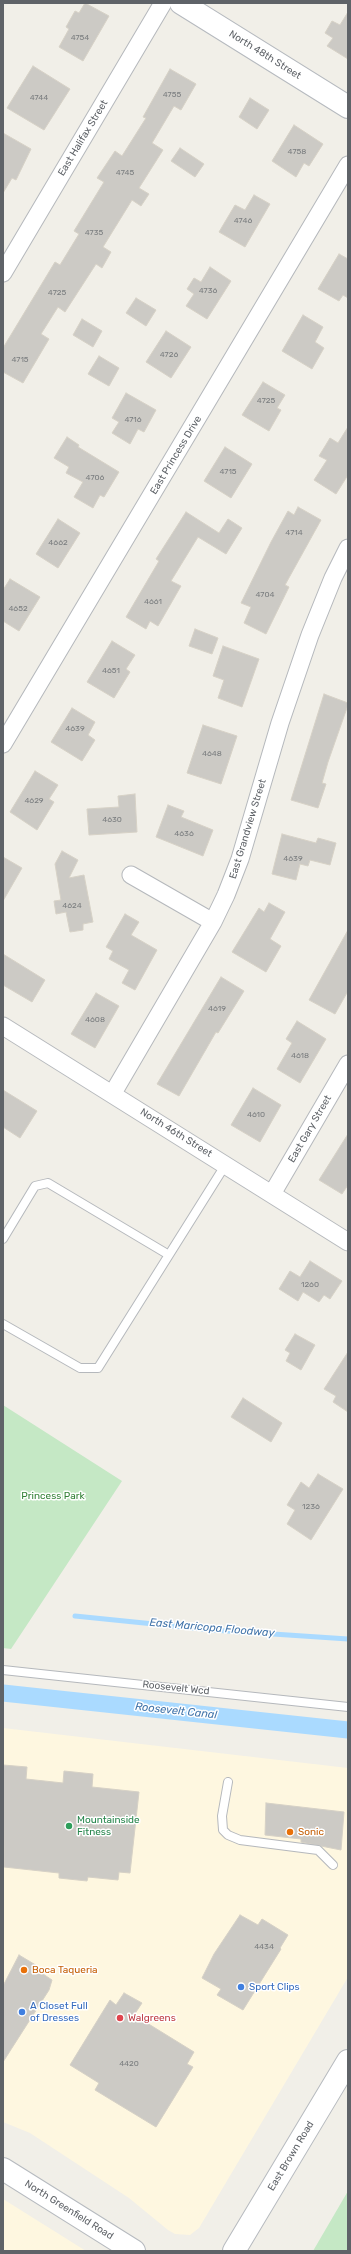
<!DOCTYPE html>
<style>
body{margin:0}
#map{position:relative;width:351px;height:2254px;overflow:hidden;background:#f1efe8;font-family:Rubik,sans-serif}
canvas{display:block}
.frame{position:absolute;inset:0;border:4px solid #5f6368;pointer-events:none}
</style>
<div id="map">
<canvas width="351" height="2254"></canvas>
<div class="frame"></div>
</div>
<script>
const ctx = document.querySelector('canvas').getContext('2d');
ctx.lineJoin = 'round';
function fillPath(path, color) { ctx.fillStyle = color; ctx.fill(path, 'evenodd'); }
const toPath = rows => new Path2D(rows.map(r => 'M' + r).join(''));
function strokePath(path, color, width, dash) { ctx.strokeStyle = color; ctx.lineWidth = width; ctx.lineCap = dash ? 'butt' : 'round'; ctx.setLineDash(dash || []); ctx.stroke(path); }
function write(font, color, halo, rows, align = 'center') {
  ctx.font = font + ' Rubik,sans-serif'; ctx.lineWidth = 3; ctx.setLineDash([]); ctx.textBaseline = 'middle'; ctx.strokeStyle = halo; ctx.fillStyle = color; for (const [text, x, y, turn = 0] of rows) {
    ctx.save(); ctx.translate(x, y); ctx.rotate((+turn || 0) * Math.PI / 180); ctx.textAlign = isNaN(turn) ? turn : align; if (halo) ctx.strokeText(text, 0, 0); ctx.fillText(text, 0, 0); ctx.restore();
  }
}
const commercial = toPath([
 [3,1728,348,1768,348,1977,199,2228,190,2235,175,2234,168,2230,129,2198,30,2133,3,2122],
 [3,2199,86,2251,3,2251]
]);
const green = toPath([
 [3,1405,122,1481,11,1649,3,1648],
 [348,2191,348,2251,313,2251]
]);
const stream = toPath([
 [75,1616,213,1630,348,1639]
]);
const canal = toPath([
 [3,1693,348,1730]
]);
const building = toPath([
 [85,3,109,16,83,61,59,47,69,29,66,27,75,11,79,13,85,3],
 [348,12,348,59,327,46,333,38,325,33,332,21,340,25,348,12],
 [33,66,70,89,44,130,7,108,33,66],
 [170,69,196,84,181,110,174,106,152,143,163,150,139,188,149,194,141,206,132,200,103,247,111,252,102,268,96,264,65,312,58,307,41,334,49,339,23,383,3,372,3,348,55,262,60,265,79,234,74,231,104,182,97,178,115,151,122,156,146,118,143,117,170,69],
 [250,98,269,110,257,129,239,117,250,98],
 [294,125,323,144,309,166,304,163,296,177,272,161,294,125],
 [3,133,31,149,16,180,12,178,3,193,3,133],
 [180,148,204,164,195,177,171,161,180,148],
 [254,195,270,204,245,247,219,232,235,205,245,210,254,195],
 [339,254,348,259,348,298,343,295,339,301,318,289,339,254],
 [210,267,231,281,207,319,186,306,194,294,187,289,194,278,201,282,210,267],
 [136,298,156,310,146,326,126,313,136,298],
 [303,315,323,327,315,342,324,348,312,369,282,351,303,315],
 [82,319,102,331,93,347,73,335,82,319],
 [166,331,191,347,171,378,146,362,166,331],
 [99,356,119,368,109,386,88,374,99,356],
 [263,382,285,395,277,408,281,410,269,431,242,415,263,382],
 [126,393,156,410,144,432,138,429,130,444,112,433,119,422,112,418,126,393],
 [348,427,348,475,336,494,314,480,327,460,319,456,330,438,338,443,348,427],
 [67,437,79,445,78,447,119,472,104,497,100,495,93,508,74,497,83,482,66,473,69,467,54,458,67,437],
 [225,447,252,464,231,498,204,481,225,447],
 [298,507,321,520,285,585,289,587,266,634,244,623,251,607,241,603,271,542,288,511,294,515,298,507],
 [186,512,219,533,228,519,242,528,226,554,198,537,171,581,181,586,158,626,150,621,146,629,126,617,159,561,156,559,186,512],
 [58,519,80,533,58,568,36,554,58,519],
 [10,579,40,597,19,631,3,621,3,590,10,579],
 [195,629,218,638,212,654,189,646,195,629],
 [112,641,135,655,126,669,130,672,114,698,87,682,112,641],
 [223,646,259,659,242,707,218,698,224,680,213,676,223,646],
 [324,694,348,703,348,705,328,762,322,783,326,784,318,808,291,800,324,694],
 [72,708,95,722,88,735,95,740,82,761,51,742,72,708],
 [203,725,237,736,221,784,187,773,203,725],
 [35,771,58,785,49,799,54,802,37,830,10,812,35,771],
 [135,794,137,832,89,835,87,809,119,807,118,796,135,794],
 [168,805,184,811,181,817,213,830,203,856,156,837,168,805],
 [282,834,316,843,318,838,336,843,330,865,310,860,308,866,300,864,296,880,272,874,282,834],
 [62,851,78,860,69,878,84,875,93,922,83,924,83,930,70,932,66,912,56,914,54,901,61,900,55,864,62,851],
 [3,857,22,868,3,901,3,857],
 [269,903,285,912,270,939,281,946,266,972,232,952,259,908,264,912,269,903],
 [125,914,139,922,131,935,157,950,135,990,122,983,129,970,109,959,113,951,106,947,125,914],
 [348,930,348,991,335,1014,309,1000,348,930],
 [3,954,45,980,32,1002,3,985,3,954],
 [221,977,244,991,218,1033,216,1032,179,1096,157,1084,221,977],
 [96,993,119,1006,95,1048,71,1034,96,993],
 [297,1021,326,1039,300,1083,277,1069,292,1043,286,1039,297,1021],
 [253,1088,281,1105,260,1142,231,1125,253,1088],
 [3,1090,37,1111,20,1138,3,1127,3,1090],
 [348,1134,348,1185,342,1194,319,1180,348,1134],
 [310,1261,342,1281,330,1299,324,1295,319,1302,303,1292,298,1301,279,1289,290,1271,300,1277,310,1261],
 [295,1334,315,1345,301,1370,286,1361,290,1353,285,1350,295,1334],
 [348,1352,348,1412,333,1402,336,1396,324,1389,348,1352],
 [243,1398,282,1423,271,1442,231,1417,243,1398],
 [318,1474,343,1489,311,1540,287,1524,295,1510,287,1505,301,1482,309,1488,318,1474],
 [3,1765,27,1767,26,1779,63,1783,64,1771,93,1774,92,1787,139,1792,130,1873,119,1872,118,1880,88,1877,87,1881,59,1878,59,1873,4,1867,3,1765],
 [266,1803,344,1812,341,1850,301,1842,301,1839,265,1835,266,1803],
 [240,1915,258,1925,262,1919,288,1935,280,1948,281,1949,243,2010,217,1995,221,1989,202,1978,214,1954,240,1915],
 [19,1955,39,1967,37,1970,52,1980,49,1990,3,2062,3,1986,19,1955],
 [124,1993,142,2003,134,2015,194,2052,187,2064,193,2067,156,2127,95,2090,99,2083,70,2065,110,2000,116,2005,124,1993]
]);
const lane = toPath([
 [3,1239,35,1186,48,1183,169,1255],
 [3,1324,80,1368,98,1368,226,1164],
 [3,1670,348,1707],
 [228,1782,222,1816,223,1830,228,1835,240,1840,318,1850,333,1865]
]);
const street = toPath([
 [3,273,163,3],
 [3,744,348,165],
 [131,875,213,922],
 [3,1026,348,1242],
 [113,1093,213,922,226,895,240,859,280,723,310,635,333,578,348,548],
 [272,1194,348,1064]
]);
const secondary = toPath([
 [181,3,348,107],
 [3,2169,134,2251],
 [234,2251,348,2061]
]);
const markers = [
 [69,1826,4,"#2e9e5b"],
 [290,1832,4,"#e8710a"],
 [24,1970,4,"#e8710a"],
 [241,1987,4,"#3f7fe0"],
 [22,2012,4,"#3f7fe0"],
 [120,2018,4,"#e0444e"]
];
const numberNames = [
 ["4754",80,38],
 ["4755",172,95],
 ["4744",39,98],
 ["4758",297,152],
 ["4745",125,173],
 ["4746",243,221],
 ["4735",94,233],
 ["4736",208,291],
 ["4725",57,293],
 ["4726",169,355],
 ["4715",20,360],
 ["4725",266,401],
 ["4716",133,420],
 ["4715",228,472],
 ["4706",95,478],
 ["4714",294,533],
 ["4662",58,543],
 ["4704",265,595],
 ["4661",153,602],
 ["4652",18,609],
 ["4651",111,671],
 ["4639",75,729],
 ["4648",212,754],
 ["4629",34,801],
 ["4630",112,820],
 ["4636",184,834],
 ["4639",293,859],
 ["4624",72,906],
 ["4619",217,1009],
 ["4608",95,1020],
 ["4618",300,1056],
 ["4610",256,1115],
 ["1260",310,1285],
 ["1236",311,1507],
 ["4434",264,1947],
 ["4420",129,2064]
];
const streetNames = [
 ["North 48th Street",265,55,32],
 ["East Halifax Street",83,138,-59],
 ["East Princess Drive",176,455,-59],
 ["East Grandview Street",248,829,-73],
 ["East Gary Street",310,1129,-60],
 ["North 46th Street",176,1133,32],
 ["Roosevelt Wcd",176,1688,6],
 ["East Brown Road",291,2156,-59],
 ["North Greenfield Road",69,2210,32]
];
const parkNames = [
 ["Princess Park",53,1496]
];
const leisureNames = [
 ["Mountainside",77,1820],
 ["Fitness",77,1832]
];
const foodNames = [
 ["Sonic",298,1832],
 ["Boca Taqueria",32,1970]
];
const shopNames = [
 ["Sport Clips",249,1987],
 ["A Closet Full",30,2006],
 ["of Dresses",30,2018]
];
const healthNames = [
 ["Walgreens",128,2018]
];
const waterNames = [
 ["East Maricopa Floodway",212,1628,5],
 ["Roosevelt Canal",176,1711,6]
];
fillPath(commercial, '#fef7e0');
fillPath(green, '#c5e8c5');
strokePath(stream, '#aadaff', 5);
strokePath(canal, '#aadaff', 17);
fillPath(building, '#cccac5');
strokePath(building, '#d6d1c6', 1);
strokePath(lane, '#b5b8bc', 10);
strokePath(street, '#b5b8bc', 19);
strokePath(secondary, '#b6babf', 24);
strokePath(lane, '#fff', 8);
strokePath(street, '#fff', 17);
strokePath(secondary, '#fff', 22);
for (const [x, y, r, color] of markers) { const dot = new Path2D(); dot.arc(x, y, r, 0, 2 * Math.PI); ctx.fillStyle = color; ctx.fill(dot); strokePath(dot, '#fff', 1.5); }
write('8px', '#7a7d7f', null, numberNames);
write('10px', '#5f6368', '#fff', streetNames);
write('10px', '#348238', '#fff', parkNames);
write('10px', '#27864d', '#fff', leisureNames, 'left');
write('10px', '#c56008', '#fff', foodNames, 'left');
write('10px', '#366cbe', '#fff', shopNames, 'left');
write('10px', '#be3a42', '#fff', healthNames, 'left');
write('italic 11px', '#4174aa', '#fff', waterNames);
</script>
